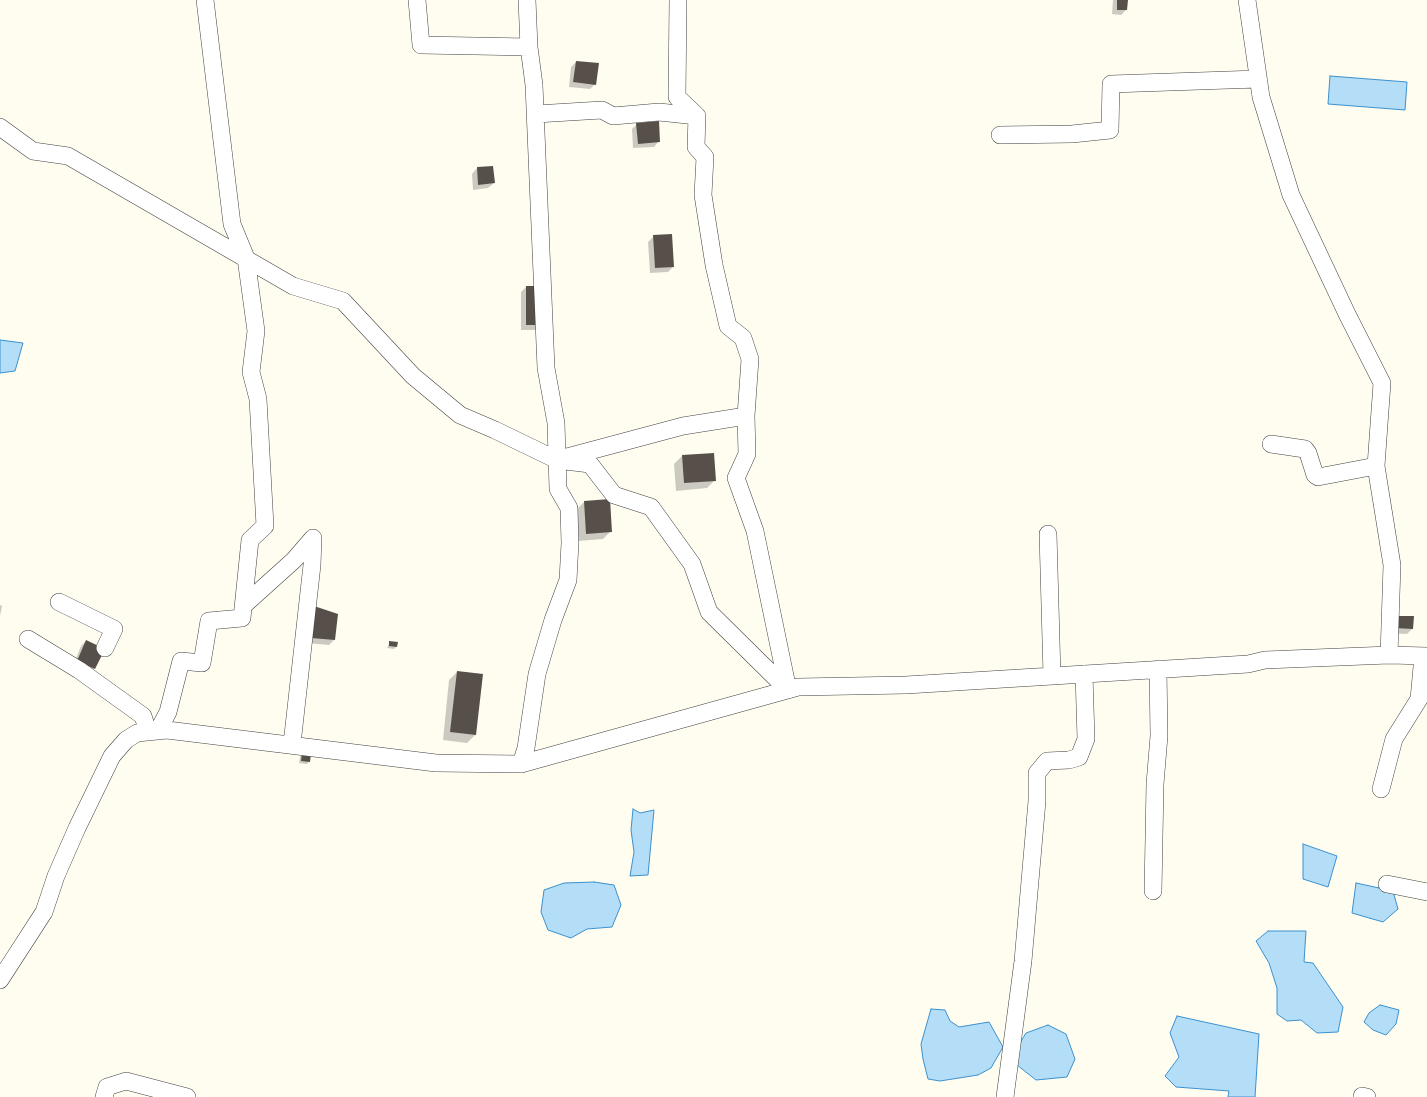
<!DOCTYPE html>
<style>
body{margin:0}
canvas{display:block;background:#fffcf0}
</style>
<canvas width="1427" height="1097"></canvas>
<script>
const ctx = document.querySelector('canvas').getContext('2d');
ctx.lineJoin = 'round';
function fillPath(path, color) { ctx.fillStyle = color; ctx.fill(path, 'evenodd'); }
const toPath = rows => new Path2D(rows.map(r => 'M' + r).join(''));
function strokePath(path, color, width, dash) { ctx.strokeStyle = color; ctx.lineWidth = width; ctx.lineCap = dash ? 'butt' : 'round'; ctx.setLineDash(dash || []); ctx.stroke(path); }
const water = toPath([
 [1330,76,1407,82,1405,110,1328,104,1330,76],
 [0,340,23,343,15,371,0,373,0,340],
 [633,809,640,813,654,810,648,875,630,876,634,852,631,830,633,809],
 [1303,844,1337,856,1328,887,1303,879,1303,844],
 [594,882,614,885,621,905,612,927,587,929,571,938,548,930,541,912,544,890,564,883,594,882],
 [1356,883,1393,891,1398,909,1383,922,1352,913,1356,883],
 [1268,931,1306,931,1304,962,1313,963,1343,1007,1338,1032,1317,1033,1301,1020,1287,1021,1277,1014,1277,988,1269,963,1256,941,1268,931],
 [1380,1005,1399,1010,1396,1024,1386,1035,1373,1030,1364,1022,1369,1013,1380,1005],
 [931,1009,945,1010,950,1021,959,1027,989,1022,1003,1047,991,1068,978,1075,940,1081,928,1079,923,1059,921,1044,931,1009],
 [1177,1016,1259,1034,1255,1097,1228,1097,1229,1091,1176,1087,1165,1076,1179,1057,1170,1033,1177,1016],
 [1048,1025,1066,1034,1075,1059,1067,1077,1036,1080,1017,1065,1018,1046,1026,1033,1048,1025]
]);
const shadow = toPath([
 [1113,0,1127,0,1127,9,1121,15,1112,14],
 [576,62,595,84,590,89,569,87,571,67],
 [637,124,659,141,654,147,633,148,632,129],
 [492,167,494,183,488,188,473,190,472,174,477,168],
 [654,236,673,267,668,272,650,273,648,242],
 [526,287,542,287,536,330,521,330,521,292],
 [682,456,715,480,707,488,676,491,674,464],
 [584,502,611,531,603,539,578,541,576,510],
 [0,605,2,606,0,616],
 [337,614,334,640,329,645,306,643],
 [1390,622,1412,629,1407,634,1389,633],
 [86,641,94,668,89,673,73,666,81,646],
 [390,642,396,647,394,649,387,648],
 [457,672,476,734,467,743,443,740,449,680],
 [302,754,309,762,307,764,299,763,300,757]
]);
const building = toPath([
 [1117,0,1128,0,1127,10,1117,10],
 [576,61,599,63,596,85,573,82],
 [659,121,660,142,638,144,636,123],
 [493,166,495,183,478,185,477,167],
 [672,234,674,267,655,268,653,235],
 [526,286,543,286,542,325,526,325],
 [714,453,716,481,684,483,682,455],
 [610,499,612,532,586,534,584,501],
 [314,606,338,614,335,640,311,638],
 [1394,616,1414,616,1413,629,1394,628],
 [86,640,105,649,95,669,77,661],
 [389,641,398,642,397,647,389,646],
 [457,671,483,674,476,735,450,732],
 [302,753,311,754,310,762,301,761]
]);
const minor = toPath([
 [527,0,529,47],
 [678,0,677,97,697,116,696,147,705,157,703,195,714,265,728,326,743,338,750,359,746,416,747,454,736,478,755,531,788,690],
 [1247,0,1261,97,1291,195,1347,314,1382,383,1376,466,1392,565,1389,655],
 [536,114,602,110,613,116,659,112,697,116],
 [0,127,33,151,68,156,293,286,343,301,413,376,460,415,495,430,557,460,590,464,614,495,651,507,692,564,709,612,788,690],
 [1000,135,1072,134,1110,130,1111,84,1258,79],
 [1271,444,1305,449,1308,453,1315,475,1318,477,1376,466],
 [567,457,683,426,746,416],
 [1048,534,1052,676],
 [59,602,114,629,105,648],
 [243,606,294,560,313,538],
 [28,639,79,670,143,716,148,732],
 [158,731,168,712,181,661,202,663,209,621,242,618,250,540,265,526,258,399,251,372,256,331,246,258,232,224,205,0],
 [292,744,312,565,313,538],
 [521,764,798,687,906,685,1248,664,1265,660,1389,655,1427,656],
 [1381,789,1394,739,1419,699,1423,656],
 [1387,884,1427,892],
 [1153,891,1155,784,1159,736,1158,669],
 [0,980,44,912,56,876,77,828,112,756,126,740,137,733,167,730,436,763,521,764,526,748,537,674,553,620,568,580,570,543,569,508,558,489,556,423,546,368,534,85,529,47,421,45,417,0],
 [1362,1096,1367,1097],
 [104,1097,107,1087,126,1081,187,1097],
 [1005,1097,1023,961,1037,801,1037,773,1047,761,1069,760,1079,757,1086,739,1084,674]
]);
fillPath(water, '#b4ddf7');
strokePath(water, '#3a91ce', 1);
fillPath(shadow, '#0003');
fillPath(building, '#57504a');
strokePath(minor, '#414141', 18);
strokePath(minor, '#fff', 17);
</script>
